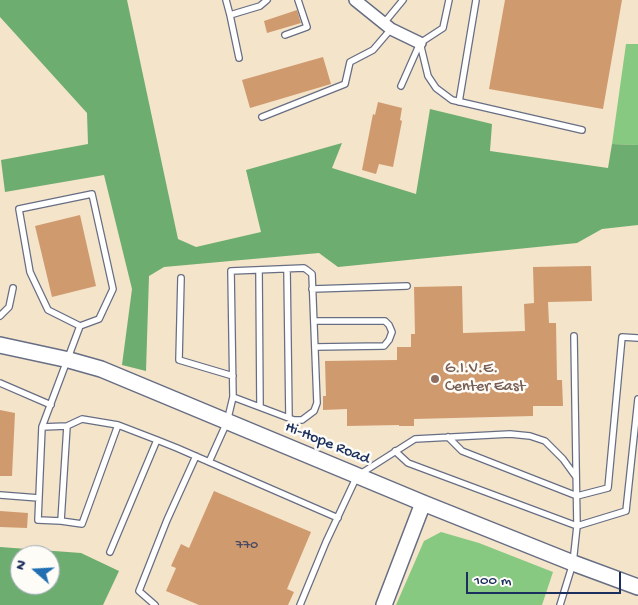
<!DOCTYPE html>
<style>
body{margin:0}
#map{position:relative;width:638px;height:605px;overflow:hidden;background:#f4e4ca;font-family:"Gochi Hand",sans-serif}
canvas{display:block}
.north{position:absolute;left:10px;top:545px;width:50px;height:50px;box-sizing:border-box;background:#fdfcf7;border:1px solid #a3aaba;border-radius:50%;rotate:289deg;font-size:14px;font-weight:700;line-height:20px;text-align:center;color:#1b2f5e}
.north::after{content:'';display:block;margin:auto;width:18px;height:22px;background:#1f6fb2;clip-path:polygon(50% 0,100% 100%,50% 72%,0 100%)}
.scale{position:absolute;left:466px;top:572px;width:155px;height:22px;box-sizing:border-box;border:2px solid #1b2f5e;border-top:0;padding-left:6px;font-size:15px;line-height:18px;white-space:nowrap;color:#1b2f5e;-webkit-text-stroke:4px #fdfcf7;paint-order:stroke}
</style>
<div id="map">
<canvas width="638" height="605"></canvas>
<div class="north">N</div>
<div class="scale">100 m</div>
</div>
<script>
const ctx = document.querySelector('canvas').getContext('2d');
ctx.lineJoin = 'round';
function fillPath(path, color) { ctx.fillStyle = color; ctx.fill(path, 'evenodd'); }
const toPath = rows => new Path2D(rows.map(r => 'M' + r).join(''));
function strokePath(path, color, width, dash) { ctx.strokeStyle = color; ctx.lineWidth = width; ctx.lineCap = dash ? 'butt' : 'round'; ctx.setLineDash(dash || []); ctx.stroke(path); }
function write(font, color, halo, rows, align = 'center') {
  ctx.font = font + ' "Gochi Hand",sans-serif'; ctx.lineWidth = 5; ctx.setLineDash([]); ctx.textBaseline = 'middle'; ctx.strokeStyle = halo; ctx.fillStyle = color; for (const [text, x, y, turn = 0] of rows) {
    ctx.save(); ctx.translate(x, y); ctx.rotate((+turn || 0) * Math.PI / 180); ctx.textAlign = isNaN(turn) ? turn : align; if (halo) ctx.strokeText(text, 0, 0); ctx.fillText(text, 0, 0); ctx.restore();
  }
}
const green = toPath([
 [626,44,638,44,638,145,612,144],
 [441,532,479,543,553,572,542,605,396,605,424,541]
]);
const forest = toPath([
 [0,0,127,0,178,239,196,247,261,232,246,170,342,143,332,168,416,194,430,109,492,124,490,151,608,168,612,144,638,145,638,225,602,229,577,243,338,267,319,253,164,267,149,276,146,371,122,365,132,289,104,175,5,192,1,160,88,144,87,113,0,17],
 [0,547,81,553,119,571,103,605,0,605],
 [20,555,50,555,50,585,20,585]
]);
const building = toPath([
 [505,0,622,0,603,109,489,89],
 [297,10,301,23,267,33,264,21],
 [323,57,331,84,250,108,242,80],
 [378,102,402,108,400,120,402,121,393,167,379,164,376,174,362,170,373,114,375,115],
 [80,215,96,286,52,297,35,226],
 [591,266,592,301,548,302,549,323,556,323,557,380,562,380,563,406,533,406,533,416,414,419,414,426,399,426,399,425,347,426,347,409,323,410,323,396,326,396,325,361,397,360,397,347,411,347,411,334,415,334,414,287,462,286,463,333,525,331,524,304,534,303,533,267],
 [0,410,15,413,12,476,0,476],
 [214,491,311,532,287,589,294,592,288,605,199,605,166,591,176,568,171,566,181,544,189,548],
 [0,511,28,513,27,528,0,527]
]);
const service = toPath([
 [226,0,230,15,260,6,267,0],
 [230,15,239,58],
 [384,23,403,0],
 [285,35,307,27,298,0],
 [420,43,428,76,436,88,452,100,582,130],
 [401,86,420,43,443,28,449,0],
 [459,102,476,0],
 [262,117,345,84,350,62,373,50,391,29],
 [287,269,289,418],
 [259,270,260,407],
 [181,278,179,360,233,376],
 [312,289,407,286],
 [0,316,9,307,13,288],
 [314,321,385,321,389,325,392,332,389,340,384,346,315,347],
 [0,383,51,405],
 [67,426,82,419,118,425],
 [42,427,67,426,61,521,82,524,118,425,157,440],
 [448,437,462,451,577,496,608,488,622,337,638,338],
 [395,451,408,463,577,526,626,511,638,399],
 [209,462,227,422,233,397,231,271,304,268,307,270,312,274,317,403,314,411,302,420,294,420,233,397],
 [0,495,39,498],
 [61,521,38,520,42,427,80,326,99,319,113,289,92,194,19,209,30,272,48,310,80,326],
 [110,552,157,440,177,448,338,518],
 [155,605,139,591,167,520,196,456],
 [300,605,326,542,357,476,415,439,510,434,530,436,545,441,563,459,576,477],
 [560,605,573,563,577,526,574,336]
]);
const minor = toPath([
 [355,0,391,29,420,43]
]);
const tertiary = toPath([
 [0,345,69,360,101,369,423,503,573,563,638,587],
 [384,605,423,503]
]);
const markers = [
 [435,379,5,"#8d6e63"]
];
const numberNames = [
 ["770",247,546]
];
const educationNames = [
 ["G.I.V.E.",445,370],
 ["Center East",445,388]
];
const streetNames = [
 ["Hi-Hope Road",327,444,22]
];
fillPath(green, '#87c981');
fillPath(forest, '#6dad6f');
fillPath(building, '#d09a6f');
strokePath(service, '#676e84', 8);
strokePath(minor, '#676e84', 14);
strokePath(tertiary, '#676e84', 18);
strokePath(service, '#fff', 5.5);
strokePath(minor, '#fff', 11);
strokePath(tertiary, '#fff', 15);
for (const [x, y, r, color] of markers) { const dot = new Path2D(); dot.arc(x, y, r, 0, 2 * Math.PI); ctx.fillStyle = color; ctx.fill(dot); strokePath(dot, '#fdfcf7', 2); }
write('14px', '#484a62', null, numberNames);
write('16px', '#785e54', '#fdfcf7', educationNames, 'left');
write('16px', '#1b2f5e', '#fdfcf7', streetNames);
</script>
